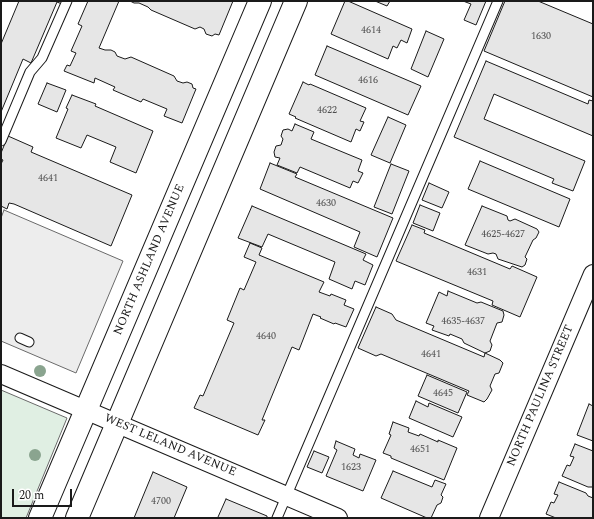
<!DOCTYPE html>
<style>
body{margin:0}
#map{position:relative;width:594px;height:519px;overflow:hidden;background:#fff;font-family:Spectral,serif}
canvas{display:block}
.frame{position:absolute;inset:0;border:2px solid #1a1a1a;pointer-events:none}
.scale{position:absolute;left:12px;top:489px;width:60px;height:18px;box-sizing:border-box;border:2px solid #1a1a1a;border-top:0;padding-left:5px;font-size:12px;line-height:14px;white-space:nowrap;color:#1a1a1a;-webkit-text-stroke:3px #fff;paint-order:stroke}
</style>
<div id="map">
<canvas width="594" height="519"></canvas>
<div class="frame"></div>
<div class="scale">20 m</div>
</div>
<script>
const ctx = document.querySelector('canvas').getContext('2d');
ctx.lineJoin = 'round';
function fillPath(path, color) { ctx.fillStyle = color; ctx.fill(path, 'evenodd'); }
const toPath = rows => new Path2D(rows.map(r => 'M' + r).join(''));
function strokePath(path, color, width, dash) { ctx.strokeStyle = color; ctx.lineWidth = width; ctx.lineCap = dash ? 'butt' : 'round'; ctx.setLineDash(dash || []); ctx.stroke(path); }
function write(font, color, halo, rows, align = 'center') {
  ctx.font = font + ' Spectral,serif'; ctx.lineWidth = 3; ctx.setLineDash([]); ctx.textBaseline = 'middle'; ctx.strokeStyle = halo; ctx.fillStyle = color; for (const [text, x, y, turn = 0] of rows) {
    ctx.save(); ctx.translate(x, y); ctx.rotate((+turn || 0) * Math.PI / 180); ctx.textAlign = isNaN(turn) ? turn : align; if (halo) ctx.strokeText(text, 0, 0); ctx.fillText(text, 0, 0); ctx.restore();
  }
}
const green = toPath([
 [1,390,67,418,26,518,1,518,1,390]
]);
const parking = toPath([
 [4,210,123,261,76,373,1,341,1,218,4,210]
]);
const building = toPath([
 [19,1,63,1,62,4,57,2,31,63,23,59,1,112,1,44,19,1],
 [88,1,119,1,99,48,105,50,111,50,115,52,117,56,125,59,131,57,174,76,177,81,183,83,187,82,192,84,193,88,196,89,182,123,164,116,167,109,143,99,141,102,113,90,115,87,95,78,94,83,64,71,67,65,70,66,76,53,71,51,82,26,78,24,88,1],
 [130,1,233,1,219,35,215,34,212,36,206,34,204,29,200,27,195,29,151,10,148,7,139,3,134,3,130,1],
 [345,1,348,1,412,29,407,43,401,40,397,48,393,46,388,59,331,34,345,1],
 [375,1,390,1,387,6,375,1],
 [463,1,486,1,476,25,464,20,471,4,463,1],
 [505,1,538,1,593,24,593,97,484,51,505,1],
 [426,31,444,39,428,77,411,69,426,31],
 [327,46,421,86,408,115,315,75,327,46],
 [486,61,588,104,589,100,593,101,593,136,494,94,484,119,585,161,573,191,552,183,554,179,454,137,486,61],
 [303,82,309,85,310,84,366,108,360,121,364,122,360,131,356,129,351,142,295,118,296,117,289,114,303,82],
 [47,83,66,90,57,112,38,104,47,83],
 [72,95,96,104,95,106,153,131,136,173,110,162,116,147,87,135,81,148,56,138,68,109,66,108,72,95],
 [388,117,406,125,390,163,371,155,388,117],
 [295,124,314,132,311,139,362,160,358,171,363,173,358,183,353,181,350,188,300,167,297,173,277,165,280,158,275,157,274,152,276,146,281,145,283,139,281,136,283,130,288,129,292,131,295,124],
 [8,136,33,147,31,152,132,195,111,246,14,204,9,203,7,209,1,206,1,164,3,160,1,159,1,153,8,136],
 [480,161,570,199,559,227,468,189,480,161],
 [270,163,297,174,295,177,393,218,377,257,354,247,360,232,260,189,270,163],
 [391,164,409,171,392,214,374,207,391,164],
 [429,183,449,192,442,208,422,200,429,183],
 [420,205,440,213,433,231,413,223,420,205],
 [252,206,366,254,363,260,373,265,365,285,355,281,352,289,329,279,335,262,268,234,262,247,238,238,252,206],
 [482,206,507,216,508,220,510,221,515,219,537,229,539,232,536,238,533,240,525,257,527,259,525,265,522,267,498,259,496,254,493,253,488,254,465,245,482,206],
 [412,225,425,230,424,233,510,269,512,266,537,277,520,317,492,305,493,301,396,261,412,225],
 [250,243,262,248,259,255,324,282,319,292,330,296,331,294,346,300,344,305,354,309,346,327,335,323,334,324,320,318,321,317,313,314,299,350,292,347,262,420,265,420,258,435,194,408,200,395,203,396,234,323,227,320,240,288,244,290,256,262,244,257,250,243],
 [448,291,477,303,481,302,503,311,504,315,502,322,497,323,490,341,492,345,490,351,485,353,464,343,462,339,450,334,449,336,432,330,434,326,426,323,439,292,447,296,448,291],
 [376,307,392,314,396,320,484,357,485,353,500,360,503,363,499,373,495,374,490,386,492,390,487,399,484,402,467,395,469,391,381,354,376,356,358,348,376,307],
 [427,375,467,392,458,413,418,396,427,375],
 [416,401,428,407,429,403,462,417,453,437,409,418,416,401],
 [589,404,593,406,593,441,577,435,589,404],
 [393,422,409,428,408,432,419,436,420,434,438,442,438,440,457,448,444,480,391,458,391,456,383,453,391,435,389,434,393,422],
 [336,441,355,449,353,455,359,458,360,454,376,460,363,491,326,476,337,450,334,448,336,441],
 [575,444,593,451,593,487,588,487,562,476,567,465,570,466,574,457,570,456,575,444],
 [314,451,329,457,322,473,307,467,314,451],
 [393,471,432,487,435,480,446,484,441,495,443,497,441,503,437,505,431,518,427,518,381,498,393,471],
 [153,472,187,487,174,518,134,518,153,472],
 [559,482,586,493,588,496,593,498,593,518,556,518,546,514,551,502,554,503,558,495,554,494,559,482],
 [226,499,267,516,267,518,218,518,218,517,226,499]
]);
const service = toPath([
 [1,141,30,72,42,58,67,1],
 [20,338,29,342],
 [277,518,498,1]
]);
const minor = toPath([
 [1,374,338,518],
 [489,518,593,274]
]);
const secondary = toPath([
 [40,518,260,1],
 [77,518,296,1]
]);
const trees = [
 [40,371],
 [35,455]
];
const numberNames = [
 ["4614",371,31],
 ["1630",541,37],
 ["4616",368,81],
 ["4622",327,111],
 ["4641",48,179],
 ["4630",326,204],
 ["4625-4627",503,235],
 ["4631",477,273],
 ["4635-4637",463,322],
 ["4640",266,337],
 ["4641",431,355],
 ["4645",443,394],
 ["4651",420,450],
 ["1623",351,468],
 ["4700",161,502]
];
const streetNames = [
 ["NORTH ASHLAND AVENUE",150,260,-67],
 ["NORTH PAULINA STREET",541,396,-67],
 ["WEST LELAND AVENUE",170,446,23]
];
fillPath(green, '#e0efe3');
strokePath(green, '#6a6a6a', 1);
fillPath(parking, '#ededed');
strokePath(parking, '#6a6a6a', 1);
fillPath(building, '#e6e6e6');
strokePath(building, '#1a1a1a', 1);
strokePath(service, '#1a1a1a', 11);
strokePath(minor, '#1a1a1a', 20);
strokePath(secondary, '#1a1a1a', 24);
strokePath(service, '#fff', 9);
strokePath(minor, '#fff', 18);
strokePath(secondary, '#fff', 22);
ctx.fillStyle = '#8aa48f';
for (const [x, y] of trees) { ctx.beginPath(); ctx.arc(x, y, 6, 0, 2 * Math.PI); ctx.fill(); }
write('10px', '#4d4d4d', null, numberNames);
write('12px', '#1a1a1a', '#fff', streetNames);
</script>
